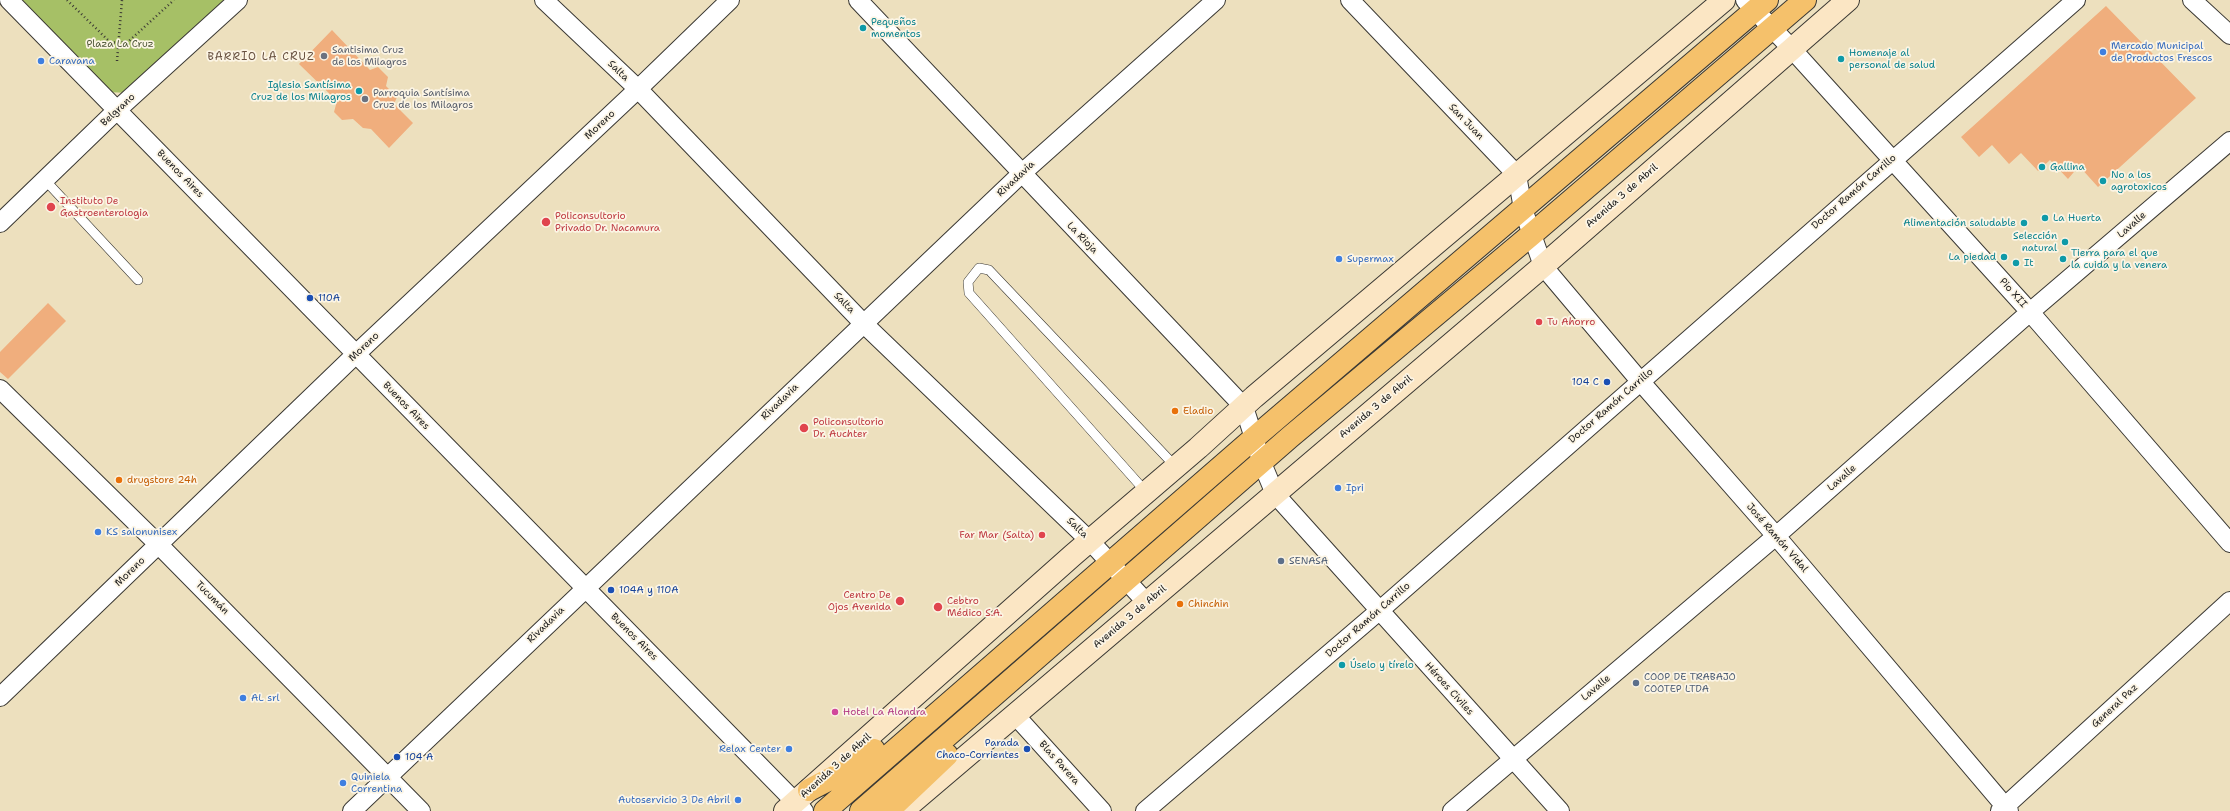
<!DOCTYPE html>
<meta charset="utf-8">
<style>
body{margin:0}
canvas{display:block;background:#ede0be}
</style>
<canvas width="2230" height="811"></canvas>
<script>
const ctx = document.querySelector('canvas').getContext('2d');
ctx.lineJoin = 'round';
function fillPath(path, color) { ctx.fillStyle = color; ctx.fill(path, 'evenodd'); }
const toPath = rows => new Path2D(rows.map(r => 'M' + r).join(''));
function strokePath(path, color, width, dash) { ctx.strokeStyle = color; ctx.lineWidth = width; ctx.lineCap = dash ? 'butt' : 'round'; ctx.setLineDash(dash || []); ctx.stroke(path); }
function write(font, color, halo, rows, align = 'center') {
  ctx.font = font + ' "Shantell Sans",sans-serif'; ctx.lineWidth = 3.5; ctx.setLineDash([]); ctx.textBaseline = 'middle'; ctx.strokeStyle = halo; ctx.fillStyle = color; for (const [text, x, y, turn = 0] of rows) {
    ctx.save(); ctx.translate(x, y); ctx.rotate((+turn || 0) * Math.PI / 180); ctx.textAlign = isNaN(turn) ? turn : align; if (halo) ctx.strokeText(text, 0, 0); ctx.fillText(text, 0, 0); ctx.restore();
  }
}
const green = toPath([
 [15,0,232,0,133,93,104,92]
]);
const building = toPath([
 [2106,6,2196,98,2098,187,2079,166,2068,179,2050,160,2038,171,2021,153,2009,164,1992,145,1979,157,1961,137],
 [332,30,370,70,378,67,388,77,386,86,397,97,394,104,413,123,389,148,371,129,363,128,353,119,342,120,334,112,337,101,299,64],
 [48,303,66,321,8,379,0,372,0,352]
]);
const path = toPath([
 [67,0,110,42,118,43,129,41,174,0],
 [117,61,122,0]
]);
const lane = toPath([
 [45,180,138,280],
 [1146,492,969,293,968,282,979,268,989,270,1175,466]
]);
const street = toPath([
 [9,0,804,811],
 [544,0,638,89,863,323,1090,541,1147,603],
 [858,0,1244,407,1262,463,1275,494,1560,811],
 [1350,0,1517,175,1523,209,1543,266,1640,381,1776,536,2009,811],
 [1745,0,1791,48,2030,312,2230,543],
 [2192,0,2230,35],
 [0,223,117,110,238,0],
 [0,389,159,545,421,811],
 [0,697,356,354,638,89,730,0],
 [1015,715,1102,811],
 [352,811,1021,174,1216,0],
 [1145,811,1379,611,2076,0],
 [1452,811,1776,536,2030,312,2230,141],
 [2000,811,2230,601]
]);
const secondary = toPath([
 [785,811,1073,555,1198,448,1254,397,1724,0],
 [902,811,1543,266,1848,0]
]);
const highway = toPath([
 [809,790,855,766,874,750],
 [825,811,1254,438,1767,0],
 [861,811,1290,437,1531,235,1805,0],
 [888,811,947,755]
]);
const markers = [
 [863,28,4,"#0f9aa8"],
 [2103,52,4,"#3f7fe0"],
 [324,56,4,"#6b7280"],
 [1841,59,4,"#0f9aa8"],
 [41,61,4,"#3f7fe0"],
 [359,91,4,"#0f9aa8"],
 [365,99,4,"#6b7280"],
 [2042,167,4,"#0f9aa8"],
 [2103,181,4,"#0f9aa8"],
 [51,207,5,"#e0444e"],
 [2045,218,4,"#0f9aa8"],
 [546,222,5,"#e0444e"],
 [2024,223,4,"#0f9aa8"],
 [2065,242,4,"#0f9aa8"],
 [2004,257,4,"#0f9aa8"],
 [1339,259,4,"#3f7fe0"],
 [2063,259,4,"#0f9aa8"],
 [2016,263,4,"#0f9aa8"],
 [310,298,4,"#1a4fb4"],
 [1539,322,4,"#e0444e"],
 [1607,382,4,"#1a4fb4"],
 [1175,411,4,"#e8710a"],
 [804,428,5,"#e0444e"],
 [119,480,4,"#e8710a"],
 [1338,488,4,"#3f7fe0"],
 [98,532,4,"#3f7fe0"],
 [1042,535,4,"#e0444e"],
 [1281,561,4,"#5c6f8a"],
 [611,590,4,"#1a4fb4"],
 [900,601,5,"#e0444e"],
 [1180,604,4,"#e8710a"],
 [938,607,5,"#e0444e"],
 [1342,665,4,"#0f9aa8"],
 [1636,683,4,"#5c6f8a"],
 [243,698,4,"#3f7fe0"],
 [835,712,4,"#d1479c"],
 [789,749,4,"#3f7fe0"],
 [1027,749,4,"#1a4fb4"],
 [397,757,4,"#1a4fb4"],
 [343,783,4,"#3f7fe0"],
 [738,800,4,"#3f7fe0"]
];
const cultureNames = [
 ["Pequeños",871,22],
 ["momentos",871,34],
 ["Homenaje al",1849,53],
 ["personal de salud",1849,65],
 ["Iglesia Santísima",351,85,"right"],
 ["Cruz de los Milagros",351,97,"right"],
 ["Gallina",2050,167],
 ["No a los",2111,175],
 ["agrotoxicos",2111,187],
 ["La Huerta",2053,218],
 ["Alimentación saludable",2016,223,"right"],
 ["Selección",2057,236,"right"],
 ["natural",2057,248,"right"],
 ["Tierra para el que",2071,253],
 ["la cuida y la venera",2071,265],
 ["La piedad",1996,257,"right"],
 ["It",2024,263],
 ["Úselo y tírelo",1350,665]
];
const parkNames = [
 ["Plaza La Cruz",120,44]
];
const shopNames = [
 ["Mercado Municipal",2111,46],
 ["de Productos Frescos",2111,58],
 ["Caravana",49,61],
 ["Supermax",1347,259],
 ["Ipri",1346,488],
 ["KS salonunisex",106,532],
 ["AL srl",251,698],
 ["Relax Center",781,749,"right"],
 ["Quiniela",351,777],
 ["Correntina",351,789],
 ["Autoservicio 3 De Abril",730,800,"right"]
];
const worshipNames = [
 ["Santisima Cruz",332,50],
 ["de los Milagros",332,62],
 ["Parroquia Santísima",373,93],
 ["Cruz de los Milagros",373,105]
];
const streetNames = [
 ["Salta",618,71,44],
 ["Belgrano",118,110,-43],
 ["San Juan",1466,122,46],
 ["Moreno",600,125,-43],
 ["Buenos Aires",180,174,46],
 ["Rivadavia",1016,179,-43],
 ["Doctor Ramón Carrillo",1854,192,-41],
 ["Avenida 3 de Abril",1622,196,-41],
 ["Lavalle",2132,225,-41],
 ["La Rioja",1082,238,46],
 ["Pio XII",2013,293,48],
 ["Salta",844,303,46],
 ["Moreno",364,347,-43],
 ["Rivadavia",780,402,-44],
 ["Buenos Aires",406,406,46],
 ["Doctor Ramón Carrillo",1611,406,-41],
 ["Avenida 3 de Abril",1376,407,-40],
 ["Lavalle",1842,478,-41],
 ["Salta",1077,528,44],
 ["José Ramón Vidal",1777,538,49],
 ["Moreno",130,572,-44],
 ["Tucumán",212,598,45],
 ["Avenida 3 de Abril",1130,617,-40],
 ["Doctor Ramón Carrillo",1368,620,-41],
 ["Rivadavia",546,625,-44],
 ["Buenos Aires",634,637,45],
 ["Lavalle",1596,688,-40],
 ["Héroes Civiles",1449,689,48],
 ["General Paz",2115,706,-43],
 ["Blas Parera",1059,763,48],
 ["Avenida 3 de Abril",836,766,-42]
];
const healthNames = [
 ["Instituto De",60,201],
 ["Gastroenterologia",60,213],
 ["Policonsultorio",555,216],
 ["Privado Dr. Nacamura",555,228],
 ["Tu Ahorro",1547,322],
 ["Policonsultorio",813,422],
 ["Dr. Auchter",813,434],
 ["Far Mar (Salta)",1034,535,"right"],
 ["Centro De",891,595,"right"],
 ["Ojos Avenida",891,607,"right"],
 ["Cebtro",947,601],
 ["Médico S.A.",947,613]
];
const transitNames = [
 ["110A",318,298],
 ["104 C",1599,382,"right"],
 ["104A y 110A",619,590],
 ["Parada",1019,743,"right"],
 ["Chaco-Corrientes",1019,755,"right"],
 ["104 A",405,757]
];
const foodNames = [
 ["Eladio",1183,411],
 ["drugstore 24h",127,480],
 ["Chinchin",1188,604]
];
const serviceNames = [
 ["SENASA",1289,561],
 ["COOP DE TRABAJO",1644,677],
 ["COOTEP LTDA",1644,689]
];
const hotelNames = [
 ["Hotel La Alondra",843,712]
];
const neighbourhoodNames = [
 ["BARRIO LA CRUZ",261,57]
];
fillPath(green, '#a6c066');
fillPath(building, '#f0ae7d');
strokePath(lane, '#3b3934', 10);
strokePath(street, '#3b3934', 20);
strokePath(secondary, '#3b3934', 24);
strokePath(highway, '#3b3934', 24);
strokePath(path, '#3b3934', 2.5, [1, 3]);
strokePath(lane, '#fff', 9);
strokePath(street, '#fff', 18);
strokePath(secondary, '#fbe6c4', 22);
strokePath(highway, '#f5c16b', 22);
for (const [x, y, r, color] of markers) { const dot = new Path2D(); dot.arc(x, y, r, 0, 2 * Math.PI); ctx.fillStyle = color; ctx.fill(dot); strokePath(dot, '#fcf5e5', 1.5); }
write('10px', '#0d838f', '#fcf5e5', cultureNames, 'left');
write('10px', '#4c5536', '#fcf5e5', parkNames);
write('10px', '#366cbe', '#fcf5e5', shopNames, 'left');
write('10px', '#5b616d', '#fcf5e5', worshipNames, 'left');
write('10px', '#1c1c1c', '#fcf5e5', streetNames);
write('10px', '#be3a42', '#fcf5e5', healthNames, 'left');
write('10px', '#164399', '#fcf5e5', transitNames, 'left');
write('10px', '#c56008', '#fcf5e5', foodNames, 'left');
write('10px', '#4e5e75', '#fcf5e5', serviceNames, 'left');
write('10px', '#b23c85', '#fcf5e5', hotelNames, 'left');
ctx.letterSpacing = '1px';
write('11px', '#664f3e', '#fcf5e5', neighbourhoodNames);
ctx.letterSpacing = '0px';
</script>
